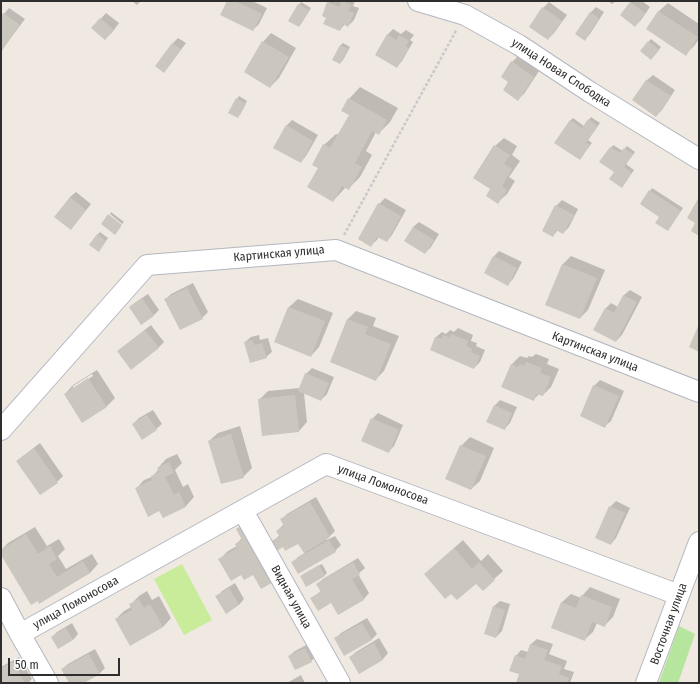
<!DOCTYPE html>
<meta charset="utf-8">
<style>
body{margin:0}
#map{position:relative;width:700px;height:684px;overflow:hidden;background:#efe9e1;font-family:"Fira Sans Condensed",sans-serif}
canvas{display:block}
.frame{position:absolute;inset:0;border:2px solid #2e2e2e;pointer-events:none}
.scale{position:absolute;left:8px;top:658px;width:112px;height:18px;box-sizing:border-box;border:2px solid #2e2e2e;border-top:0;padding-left:5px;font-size:12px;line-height:14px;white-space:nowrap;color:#2e2e2e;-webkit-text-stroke:3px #fff;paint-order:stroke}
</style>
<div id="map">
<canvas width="700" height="684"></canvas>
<div class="frame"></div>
<div class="scale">50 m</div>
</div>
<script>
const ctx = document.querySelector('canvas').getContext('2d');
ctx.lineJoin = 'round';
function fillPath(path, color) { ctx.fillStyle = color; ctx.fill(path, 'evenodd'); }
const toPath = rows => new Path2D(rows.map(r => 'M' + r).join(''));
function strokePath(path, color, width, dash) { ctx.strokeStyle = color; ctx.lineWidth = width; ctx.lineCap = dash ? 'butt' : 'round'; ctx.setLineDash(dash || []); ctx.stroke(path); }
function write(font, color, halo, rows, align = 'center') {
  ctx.font = font + ' "Fira Sans Condensed",sans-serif'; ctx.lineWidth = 4; ctx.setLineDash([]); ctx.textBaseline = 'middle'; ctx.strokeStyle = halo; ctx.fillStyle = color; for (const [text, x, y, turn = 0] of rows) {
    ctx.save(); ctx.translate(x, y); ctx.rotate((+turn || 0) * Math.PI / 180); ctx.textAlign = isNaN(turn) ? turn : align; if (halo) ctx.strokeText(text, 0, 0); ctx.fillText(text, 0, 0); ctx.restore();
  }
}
const green = toPath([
 [679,626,695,634,678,683,659,683]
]);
const pitch = toPath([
 [182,564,212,620,184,635,154,579]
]);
const shadow = toPath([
 [132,1,141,1,137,5],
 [228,1,252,1,267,8,259,24,253,30],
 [330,1,355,1,353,6,359,8,354,20,348,26,345,24,340,30,328,17,328,3],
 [608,1,616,1,612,4],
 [632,1,642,1,650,7,641,20,635,26,621,15],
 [301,2,311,8,301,24,299,26,299,5],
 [549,2,567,15,554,33,548,39,543,8],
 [668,3,699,24,699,39,694,46,686,54,647,29,659,11],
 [596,7,604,12,590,34,585,39,590,13],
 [9,8,25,19,1,51,1,17],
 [106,13,119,23,111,34,92,28],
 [393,29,401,34,406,30,414,35,410,40,413,42,402,61,397,67,387,35],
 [271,33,296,48,279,78,270,87,263,42],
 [178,38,186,43,169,66,164,72,156,66,173,43],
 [651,39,661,47,654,56,641,51],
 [343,43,350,47,343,60,340,63,340,46],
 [518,56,539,71,524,94,518,99,509,82,502,77,512,62],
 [653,75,675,90,662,110,656,116,634,100,647,80],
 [360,87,398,108,390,122,379,133,376,132,366,151,372,155,360,177,349,188,346,187,333,201,319,167,324,145,336,134,339,135,350,115,349,99],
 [239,96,247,101,240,115,237,99],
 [591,117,600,123,588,140,592,143,582,156,570,121,573,118,584,126],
 [292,120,318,135,306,156,301,162,286,126],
 [504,138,517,146,512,155,520,161,509,177,515,181,507,194,498,202,491,188,495,146],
 [613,145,623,151,627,146,635,152,626,164,634,170,624,184,615,172,601,162],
 [652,188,683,208,668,230,660,216,641,204],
 [76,192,91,204,76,223,71,229,70,197],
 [385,198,406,210,392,235,387,241,379,236,377,240,371,245,379,204],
 [562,200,578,209,569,227,563,233,558,230,553,236,556,206],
 [111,212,124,222,122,224,110,214],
 [419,222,439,234,431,247,425,253,413,227],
 [100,232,108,238,101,248,97,235],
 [499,251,522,262,513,279,508,284,494,256],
 [571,256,605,270,588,310,580,318,546,304,563,264],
 [193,283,208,312,202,318,165,300,171,294],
 [630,290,642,297,622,335,616,341,605,309,611,303,618,307,624,295],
 [148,294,159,310,153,316,130,307,136,302],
 [298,299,333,313,319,347,311,356,275,342,289,307],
 [356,311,376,318,373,326,399,336,384,371,376,379,331,361,348,319],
 [151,325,164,342,158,348,118,351,124,346],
 [458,328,473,335,471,341,477,343,476,346,485,350,480,362,474,368,431,349,436,337,442,332,446,334,450,330,454,332],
 [259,335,260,340,268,338,272,352,266,357,245,342,251,337],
 [536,354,549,359,547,364,559,369,551,387,543,395,539,394,533,400,502,387,512,364,520,356,527,358,529,356,532,357],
 [312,368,334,377,327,394,321,400,304,393,307,422,299,431,259,400,268,391,300,388,306,374],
 [97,370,115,398,106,407,65,394,73,385],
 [92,374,93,376,73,389,73,386],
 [600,380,624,391,611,421,605,426,594,386],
 [500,400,517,407,510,423,505,428,495,405],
 [153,410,162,424,156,429,133,424,139,418],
 [378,413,403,425,394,446,388,452,372,419],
 [240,426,252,468,243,477,209,441,218,433],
 [470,437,494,448,480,481,471,489,461,446],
 [40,443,63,476,57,482,40,494,17,461,23,456],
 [177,454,182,463,175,470,183,487,188,484,194,497,186,506,163,517,160,510,136,489,144,480,152,477,159,469,158,468,166,459],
 [316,497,335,531,326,540,327,540,335,536,341,545,335,551,293,563,298,557,305,553,299,542,283,546,272,542,280,535,277,531,284,524,282,519,287,514],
 [616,501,630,508,616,538,611,544,610,507],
 [245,521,254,574,241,574,220,559,228,551,237,546,236,544,242,538,237,529],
 [35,527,47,546,59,539,65,549,58,556,66,569,92,554,98,564,90,573,40,602,1,553,1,550,8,543],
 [463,540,481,561,488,554,503,571,483,589,477,582,434,566],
 [358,558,365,568,358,574,369,593,364,599,339,614,331,601,312,598,321,591,317,584,323,579],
 [322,564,327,573,325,575,304,574],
 [235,583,244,599,239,605,217,597,222,591],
 [590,587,620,599,613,617,604,626,597,623,593,632,584,640,562,602,571,594,581,598,582,596],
 [147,591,152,600,159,596,171,618,163,627,130,645,116,619,124,611,131,607,130,605,139,596],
 [500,601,510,604,502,631,496,637,486,633,494,606],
 [367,618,377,634,371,640,336,638,341,633],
 [72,623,78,634,73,640,52,637,57,632],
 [379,638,388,653,383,659,359,673,350,657,356,652],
 [537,639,553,644,549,654,567,661,564,669,574,672,570,683,517,683,521,674,516,656,521,650,528,652,531,644],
 [310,643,317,656,311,661,289,656,295,651],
 [95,649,105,668,100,673,82,683,70,683,62,669,68,664],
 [19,657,32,679,28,683,1,683,1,667],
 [301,675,305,683,287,683]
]);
const building = toPath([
 [227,1,235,1,262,14,253,31,220,15],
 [342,1,351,5,348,11,354,13,348,27,343,24,340,31,323,24,326,18,322,16,327,2,339,7],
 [630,2,645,13,635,27,620,15],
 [298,4,309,10,299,27,288,21],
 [542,7,562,21,548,40,529,27],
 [658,11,698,37,686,56,646,29],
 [590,12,599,18,585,41,575,34],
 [3,13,20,25,1,52,1,16],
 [100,18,114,30,105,40,91,28],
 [387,34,396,40,399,35,409,41,406,46,409,48,397,68,375,55],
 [262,41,289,57,270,88,244,72],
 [648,41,659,50,651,60,640,51],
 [172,43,181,49,164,73,155,66],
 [340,45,348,49,340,64,332,60],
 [511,61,534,77,518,101,503,90,508,82,501,77],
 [646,80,671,96,656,117,632,100],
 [236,98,246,104,238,118,228,113],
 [348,98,387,120,379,135,372,131,355,163,362,167,349,190,342,186,333,202,307,187,318,168,312,165,323,144,330,148,349,115,341,111],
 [588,119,598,126,586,143,590,145,580,160,554,143,570,120,582,128],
 [286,125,313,141,301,163,273,148],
 [494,145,510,155,504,164,512,169,502,186,507,190,498,204,486,196,490,189,473,178],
 [610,147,620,153,624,148,633,154,624,167,632,173,622,188,609,179,614,172,599,162],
 [649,190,681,211,668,231,655,223,659,217,640,204],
 [70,197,86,210,71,230,54,217],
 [699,197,699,236,691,231,695,223,687,218],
 [378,203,401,216,387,242,377,237,371,247,358,239],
 [555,205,574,215,563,234,556,230,553,237,542,231],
 [108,214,122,225,115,235,101,224],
 [413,227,434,240,425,254,404,241],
 [97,234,106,241,99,252,89,245],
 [493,256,517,268,508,286,484,273],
 [562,264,597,278,580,319,545,305],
 [187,288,203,319,180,330,164,299],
 [623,295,637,302,616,342,593,330,605,308,614,313],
 [142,298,154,316,141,325,129,307],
 [288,307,325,321,311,357,274,342],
 [347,319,368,327,365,334,391,344,376,381,330,362],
 [699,324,699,352,689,347],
 [145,330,159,348,131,370,117,351],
 [451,334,468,341,466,346,472,349,471,352,480,356,474,369,430,350,435,337,442,339,443,335,450,338],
 [253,340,254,345,262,343,267,358,250,363,244,342],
 [526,362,542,368,540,373,551,377,543,396,536,394,534,401,501,387,511,364,518,367,520,364,524,366],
 [305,373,329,383,321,401,298,391],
 [88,378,107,407,82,423,64,394],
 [593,385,619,396,605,428,580,416],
 [295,395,299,432,262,436,258,399],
 [494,405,512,413,505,430,486,422],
 [147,415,157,430,142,440,132,424],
 [371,418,399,430,389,453,361,441],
 [231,434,244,478,221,484,208,441],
 [460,445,486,456,471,490,445,479],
 [34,448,58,483,40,495,16,461],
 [169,462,174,473,165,477,174,495,179,492,186,507,163,518,159,511,148,517,135,488,152,480,151,476,159,472,157,468],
 [310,502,330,537,304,553,298,544,285,551,283,547,277,551,271,541,280,537,276,531,284,526,280,519],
 [609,506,625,513,611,545,595,538],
 [245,524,277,580,261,589,253,575,244,580,241,575,231,581,218,559,237,548,235,544,242,540,236,529],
 [26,534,38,554,50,546,57,559,49,564,57,577,83,561,90,573,39,604,38,601,31,605,1,555,1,550],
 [329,540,336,552,298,574,291,562],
 [454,548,472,569,479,562,495,580,483,591,476,584,457,600,451,594,445,599,424,574],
 [353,562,360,575,352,579,364,600,338,615,331,603,318,611,310,598,321,592,316,584],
 [319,565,325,576,306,587,300,576],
 [229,588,239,605,226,614,215,596],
 [581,595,612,607,605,627,592,622,585,641,551,628,561,602,576,608],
 [139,599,144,608,150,604,163,627,130,646,115,619,132,610,129,604],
 [493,606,505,610,496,638,484,634],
 [362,623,372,640,344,656,334,638],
 [66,628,73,640,58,649,51,637],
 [374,643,383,660,359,674,349,657],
 [530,644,548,650,544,660,562,666,559,674,569,678,567,683,516,683,519,674,509,671,515,655,525,659],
 [305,648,312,662,295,670,288,656],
 [89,654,100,674,84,683,69,683,61,669],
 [13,662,25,683,1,683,1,668]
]);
const path = toPath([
 [344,235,457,29]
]);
const minor = toPath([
 [418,1,465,15,519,45,590,92,699,159],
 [1,430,147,265,336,250,699,392],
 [243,511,340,683],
 [1,598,20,634,48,683],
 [20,634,326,464,679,595],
 [646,683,699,542]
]);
const streetNames = [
 ["улица Новая Слободка",561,73,33],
 ["Картинская улица",279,254,-5],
 ["Картинская улица",595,352,21],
 ["улица Ломоносова",383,485,20],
 ["Видная улица",291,597,61],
 ["улица Ломоносова",76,603,-29],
 ["Восточная улица",669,624,-70]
];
fillPath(green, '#b6e59e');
fillPath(pitch, '#c9ec9a');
fillPath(shadow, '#0003');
fillPath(building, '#cbc7bf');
strokePath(minor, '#b4b7c1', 22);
strokePath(path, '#c9c9c9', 2.5, [3, 2]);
strokePath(minor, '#fff', 20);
write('12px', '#2e2e2e', '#fff', streetNames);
</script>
